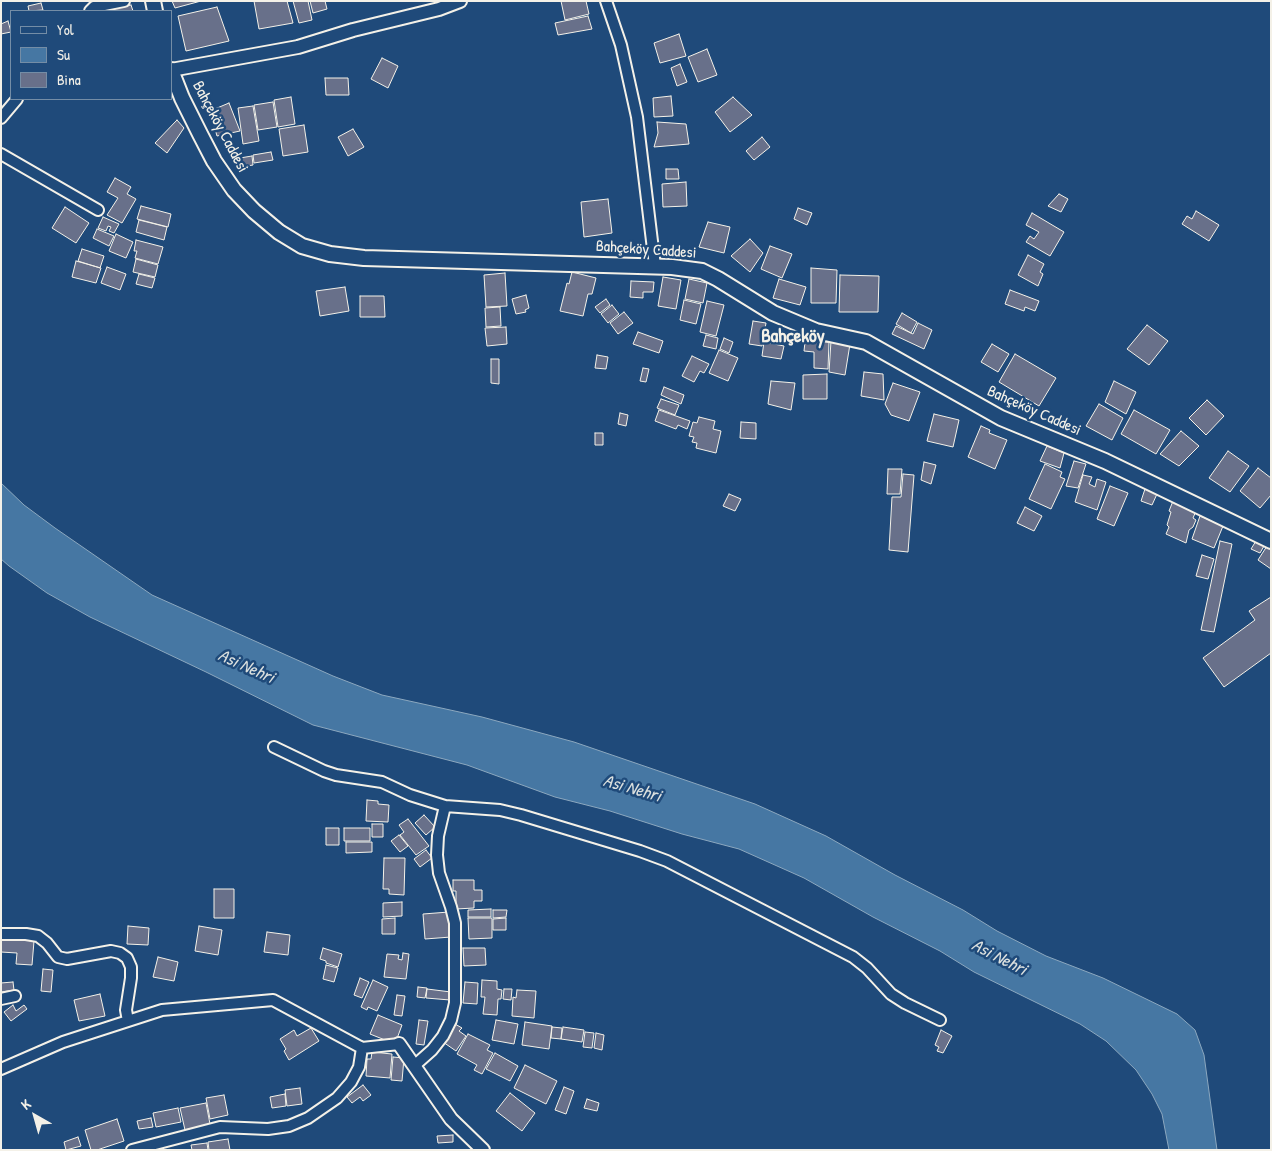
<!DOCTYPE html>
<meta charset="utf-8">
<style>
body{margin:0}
#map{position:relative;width:1272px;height:1151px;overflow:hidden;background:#1f4a7a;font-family:"Patrick Hand",sans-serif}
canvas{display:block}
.frame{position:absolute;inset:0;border:2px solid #f4f1e8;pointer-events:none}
.legend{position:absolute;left:10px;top:10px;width:162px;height:90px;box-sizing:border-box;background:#1f4a7a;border:1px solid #748da6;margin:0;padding:6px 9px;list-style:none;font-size:15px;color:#f4f1e8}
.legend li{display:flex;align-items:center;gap:10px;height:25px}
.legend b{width:25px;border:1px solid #748da6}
.north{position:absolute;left:10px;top:1091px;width:50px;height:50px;-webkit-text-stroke:4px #1f4a7a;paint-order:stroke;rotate:322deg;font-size:14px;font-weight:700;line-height:20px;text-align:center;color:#f4f1e8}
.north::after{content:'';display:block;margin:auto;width:18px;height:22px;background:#f4f1e8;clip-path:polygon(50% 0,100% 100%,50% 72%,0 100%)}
</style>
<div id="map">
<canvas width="1272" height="1151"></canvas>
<div class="frame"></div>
<ul class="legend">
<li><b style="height:6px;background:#1f4a7a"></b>Yol</li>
<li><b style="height:14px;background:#4677a3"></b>Su</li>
<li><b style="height:14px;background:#68708a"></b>Bina</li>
</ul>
<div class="north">K</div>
</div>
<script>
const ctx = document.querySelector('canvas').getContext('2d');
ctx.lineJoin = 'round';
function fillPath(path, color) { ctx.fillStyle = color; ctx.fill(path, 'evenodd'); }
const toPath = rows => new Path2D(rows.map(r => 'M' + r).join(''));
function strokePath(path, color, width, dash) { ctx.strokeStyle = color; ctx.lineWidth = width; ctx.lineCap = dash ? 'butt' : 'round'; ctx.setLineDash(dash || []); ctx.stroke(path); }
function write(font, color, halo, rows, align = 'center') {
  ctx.font = font + ' "Patrick Hand",sans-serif'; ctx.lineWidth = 5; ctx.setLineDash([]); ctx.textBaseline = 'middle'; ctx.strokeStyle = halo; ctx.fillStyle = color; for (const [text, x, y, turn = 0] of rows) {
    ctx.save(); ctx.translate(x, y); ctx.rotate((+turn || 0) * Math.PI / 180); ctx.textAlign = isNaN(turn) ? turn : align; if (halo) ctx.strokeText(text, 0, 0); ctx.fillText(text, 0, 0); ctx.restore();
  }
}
const water = toPath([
 [1,483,24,505,55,528,152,595,333,676,382,695,482,717,574,742,755,804,826,836,895,875,963,910,997,931,1046,956,1103,978,1177,1014,1195,1030,1204,1055,1217,1150,1169,1150,1162,1114,1152,1094,1136,1070,1106,1041,1080,1024,974,972,940,951,873,917,804,878,739,849,682,834,610,811,555,797,467,765,313,725,206,672,90,617,47,593,9,566,1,559,1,483]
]);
const building = toPath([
 [172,1,201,1,175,8,172,1],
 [254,1,287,1,293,23,259,29,254,1],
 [293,1,308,1,312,20,299,23,293,1],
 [310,1,325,1,327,9,313,13,310,1],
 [561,1,586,1,589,14,565,20,561,1],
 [41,3,43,10,29,11,28,6,41,3],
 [131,5,133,11,110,10,131,5],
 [217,7,229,41,186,51,178,16,217,7],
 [588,16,592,29,558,35,555,23,588,16],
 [8,21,11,32,1,34,1,24,8,21],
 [679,34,686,56,660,63,654,43,679,34],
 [707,49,717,75,698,82,688,57,707,49],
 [382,58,398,66,388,88,371,79,382,58],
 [680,64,687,82,677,86,671,68,680,64],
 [325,78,348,78,349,95,326,95,325,78],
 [671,96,673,116,654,117,653,98,671,96],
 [291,97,295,124,278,127,274,100,291,97],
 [733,97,752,115,730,132,715,112,733,97],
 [273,102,277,127,258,130,254,105,273,102],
 [229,103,240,131,217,136,210,111,229,103],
 [253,106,259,141,243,144,238,108,253,106],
 [177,120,184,128,167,153,155,143,177,120],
 [657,122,686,124,689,144,654,147,658,133,657,122],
 [304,125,308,152,283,156,279,129,304,125],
 [353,129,364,147,348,156,338,137,353,129],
 [762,137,770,147,754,160,746,151,762,137],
 [271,152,273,160,254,163,253,155,271,152],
 [252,156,253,165,236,168,234,159,252,156],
 [666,169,678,169,679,179,666,179,666,169],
 [115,178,131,187,127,194,136,199,122,223,107,215,118,198,107,192,115,178],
 [686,182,687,206,663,207,662,184,686,182],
 [1059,194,1068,199,1061,212,1048,206,1059,194],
 [608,199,612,233,584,237,581,202,608,199],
 [141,206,171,214,168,227,137,219,141,206],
 [65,207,89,223,76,243,52,228,65,207],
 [798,208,812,213,807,225,794,219,798,208],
 [1196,211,1219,225,1209,241,1182,224,1187,216,1192,219,1196,211],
 [1032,213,1064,232,1050,256,1026,242,1030,236,1034,239,1039,232,1026,225,1032,213],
 [103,217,119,224,114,233,109,231,111,227,108,226,106,231,98,228,103,217],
 [139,220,167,227,164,240,136,232,139,220],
 [708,222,730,227,724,253,699,247,708,222],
 [97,229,114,236,109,246,93,238,97,229],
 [116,234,133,242,126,258,109,251,116,234],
 [750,239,763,253,750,272,731,256,750,239],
 [136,240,163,247,158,264,135,258,137,251,134,251,136,240],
 [770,246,792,254,782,278,761,269,770,246],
 [82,249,104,256,100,268,78,261,82,249],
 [1028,255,1044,264,1040,272,1043,274,1038,286,1018,275,1028,255],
 [136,259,158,265,155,277,133,272,136,259],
 [76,261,101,268,96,283,72,277,76,261],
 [107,267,126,274,120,290,101,283,107,267],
 [811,268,837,270,836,303,811,303,811,268],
 [572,272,596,278,592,294,588,294,583,316,560,311,567,283,569,284,572,272],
 [505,273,507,306,486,307,484,275,505,273],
 [139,274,155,278,152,288,136,284,139,274],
 [840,275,879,276,878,312,839,312,840,275],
 [663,277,681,280,676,309,658,306,663,277],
 [689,279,707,283,703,303,685,299,689,279],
 [779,279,806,287,800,305,773,298,779,279],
 [631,281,654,282,653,292,643,292,643,298,630,297,631,281],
 [345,287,349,311,320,316,316,291,345,287],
 [1010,290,1039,301,1035,311,1025,307,1024,311,1005,304,1010,290],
 [526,295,529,308,525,310,526,312,516,314,512,299,526,295],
 [360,296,384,296,385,317,360,317,360,296],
 [606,299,610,305,600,313,595,307,606,299],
 [684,300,701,304,696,324,680,320,684,300],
 [707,301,724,305,716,336,700,332,707,301],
 [612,305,619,314,608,323,601,314,612,305],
 [500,307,501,326,486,327,485,308,500,307],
 [624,312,633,323,618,334,610,323,624,312],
 [902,313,917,322,911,333,896,324,902,313],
 [753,321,766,323,762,346,749,344,753,321],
 [918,323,932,330,924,349,892,334,896,326,913,334,918,323],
 [1147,325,1168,341,1149,365,1127,349,1147,325],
 [506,327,507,344,487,346,485,328,506,327],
 [638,332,663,341,659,353,633,344,638,332],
 [706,335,718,338,716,349,703,346,706,335],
 [724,338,733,342,729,353,720,349,724,338],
 [831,341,850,344,845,375,829,372,831,341],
 [764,342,784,346,781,359,762,356,764,342],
 [805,342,829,342,828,369,814,368,814,352,804,351,805,342],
 [992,344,1009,354,998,372,981,362,992,344],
 [719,350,738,358,728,381,709,373,719,350],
 [1015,354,1056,378,1039,406,999,382,1015,354],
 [597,355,608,357,606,369,595,368,597,355],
 [692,356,709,364,704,373,700,371,694,382,682,376,692,356],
 [491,359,499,359,499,384,491,383,491,359],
 [643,368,649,369,646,382,640,381,643,368],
 [864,372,883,374,884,400,861,396,864,372],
 [827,374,827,399,803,399,803,375,827,374],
 [771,381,795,383,791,410,768,404,771,381],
 [1114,381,1136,392,1126,414,1105,402,1114,381],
 [893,383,920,392,909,421,891,415,885,404,893,383],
 [664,387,684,395,681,404,661,395,664,387],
 [661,399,679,405,675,415,657,408,661,399],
 [1207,400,1224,416,1206,435,1189,418,1207,400],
 [1099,404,1123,418,1112,440,1086,426,1099,404],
 [659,410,690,421,687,429,678,425,676,429,655,421,659,410],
 [1134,410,1170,430,1156,454,1121,434,1134,410],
 [620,413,628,415,626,426,618,424,620,413],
 [934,414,959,420,953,447,927,441,934,414],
 [699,417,715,421,713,429,721,431,716,453,696,448,697,443,692,442,694,437,689,436,693,422,697,423,699,417],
 [741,422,756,423,756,439,740,438,741,422],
 [981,426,990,430,989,433,1007,440,995,469,968,457,981,426],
 [1181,431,1199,446,1179,466,1160,454,1181,431],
 [595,433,603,433,603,445,595,445,595,433],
 [1047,446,1064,453,1060,468,1040,461,1047,446],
 [1228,451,1249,466,1230,492,1209,478,1228,451],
 [1074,461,1086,464,1078,488,1066,486,1074,461],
 [924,462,936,465,931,484,921,480,924,462],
 [1045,464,1062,472,1060,477,1065,479,1051,509,1029,499,1045,464],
 [1258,468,1271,478,1271,495,1260,508,1240,491,1258,468],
 [888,469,902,469,900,494,887,494,888,469],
 [903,474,914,475,908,552,889,550,892,497,901,497,903,474],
 [1083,475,1092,477,1089,484,1095,487,1097,479,1106,482,1097,510,1075,502,1083,475],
 [1110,486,1128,493,1114,526,1097,519,1110,486],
 [1145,489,1157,494,1152,505,1141,501,1145,489],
 [729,494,741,499,735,511,723,506,729,494],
 [1173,501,1196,511,1193,518,1196,520,1193,527,1189,530,1186,543,1166,534,1169,527,1167,525,1171,512,1169,511,1173,501],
 [1025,507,1042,516,1034,531,1017,523,1025,507],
 [1200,516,1223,526,1214,548,1192,539,1200,516],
 [1220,541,1232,544,1214,632,1201,630,1220,541],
 [1256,541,1264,546,1260,553,1251,549,1256,541],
 [1267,546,1271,548,1271,569,1258,560,1267,546],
 [1202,555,1214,559,1208,579,1196,576,1202,555],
 [1271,597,1271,653,1224,687,1203,658,1255,620,1249,611,1271,597],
 [367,800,378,801,378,804,389,805,388,822,366,821,367,800],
 [424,815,435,827,426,835,415,823,424,815],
 [408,819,429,846,416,855,400,835,404,832,399,825,408,819],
 [372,824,383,824,383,837,372,837,372,824],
 [326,828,339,828,339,845,326,845,326,828],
 [344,828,370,828,370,841,344,841,344,828],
 [399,835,408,846,400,852,391,841,399,835],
 [346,842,372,842,372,852,346,853,346,842],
 [426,850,432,858,420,867,414,859,426,850],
 [384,858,405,858,404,895,389,894,389,889,383,889,384,858],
 [453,880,474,880,474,890,482,890,482,901,474,901,474,908,456,909,456,891,453,891,453,880],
 [214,889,234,889,234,918,214,918,214,889],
 [402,902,402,916,383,917,383,903,402,902],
 [491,909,491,917,468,917,468,910,491,909],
 [493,910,507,910,506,917,493,918,493,910],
 [449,912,451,937,425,939,423,914,449,912],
 [395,918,395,934,382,934,382,919,395,918],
 [468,918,492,918,492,938,469,939,468,918],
 [506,918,506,930,493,930,493,919,506,918],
 [128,926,149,928,148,945,127,944,128,926],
 [199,926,222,930,218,955,195,951,199,926],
 [267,932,290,935,288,955,264,952,267,932],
 [1,938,34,941,32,965,16,964,17,953,1,952,1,938],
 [323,948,342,954,338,967,326,963,326,961,320,959,323,948],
 [463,948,485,948,486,965,464,966,463,948],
 [403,953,409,954,406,979,384,977,387,954,399,955,398,959,402,960,403,953],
 [158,957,178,962,174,981,153,977,158,957],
 [326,965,338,968,334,982,323,979,326,965],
 [43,969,53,970,51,992,41,991,43,969],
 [360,978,369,982,362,998,354,995,360,978],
 [373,980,388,987,377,1011,368,1007,367,1010,361,1007,373,980],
 [482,980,497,981,497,989,502,990,501,999,498,999,497,1015,483,1014,485,997,481,997,482,980],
 [13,982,14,990,1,992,1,983,13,982],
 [465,982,478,983,477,1004,463,1003,465,982],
 [418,987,427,988,425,998,417,997,418,987],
 [427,989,451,992,450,1000,426,998,427,989],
 [504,989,512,989,511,1000,503,999,504,989],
 [517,990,536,991,534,1018,512,1016,513,997,516,998,517,990],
 [100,994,105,1016,79,1021,74,1000,100,994],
 [397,995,405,996,402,1016,394,1015,397,995],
 [13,1005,16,1011,24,1005,27,1009,11,1021,4,1012,13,1005],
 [378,1015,402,1025,395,1044,370,1034,378,1015],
 [419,1020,428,1021,424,1045,416,1044,419,1020],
 [496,1020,518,1024,514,1044,492,1040,496,1020],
 [525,1022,552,1026,549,1049,522,1045,525,1022],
 [455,1024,462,1028,459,1031,466,1036,456,1051,443,1042,455,1024],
 [552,1027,562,1028,561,1039,551,1038,552,1027],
 [563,1027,584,1030,582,1042,561,1039,563,1027],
 [311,1028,319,1041,289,1060,284,1051,286,1049,280,1039,294,1030,297,1036,311,1028],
 [941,1030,952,1036,943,1053,937,1051,939,1047,935,1045,941,1030],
 [585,1032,594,1033,592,1048,583,1047,585,1032],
 [596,1033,604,1035,602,1050,594,1048,596,1033],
 [468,1034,490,1045,487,1050,493,1053,482,1074,474,1070,477,1065,457,1054,468,1034],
 [372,1052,392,1054,390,1078,366,1076,367,1059,371,1059,372,1052],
 [495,1053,518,1066,510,1081,486,1069,495,1053],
 [393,1057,404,1058,402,1081,391,1080,393,1057],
 [525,1065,557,1081,546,1104,514,1088,525,1065],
 [363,1085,371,1095,363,1101,360,1097,352,1103,347,1097,363,1085],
 [564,1087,574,1091,566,1114,555,1110,564,1087],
 [300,1088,302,1104,287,1106,285,1090,300,1088],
 [510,1093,535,1113,522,1131,496,1111,510,1093],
 [285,1094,286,1106,272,1108,270,1097,285,1094],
 [224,1095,228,1115,210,1119,206,1098,224,1095],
 [587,1099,599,1103,597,1111,584,1108,587,1099],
 [206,1103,210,1124,185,1130,180,1108,206,1103],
 [178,1108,181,1122,156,1127,153,1113,178,1108],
 [151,1118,153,1127,139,1129,137,1121,151,1118],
 [117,1119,124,1141,97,1150,91,1150,85,1130,117,1119],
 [453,1135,453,1142,438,1143,437,1136,453,1135],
 [78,1137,81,1146,66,1150,64,1142,78,1137],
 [228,1139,230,1150,209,1150,208,1142,228,1139],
 [207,1143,208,1150,192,1150,191,1145,207,1143]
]);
const minor = toPath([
 [606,1,621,45,637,117,655,266],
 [90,11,94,7,124,1],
 [1,118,17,99],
 [1,154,98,210],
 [274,747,324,771,336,775,382,782,410,795,445,806,500,810,521,815,640,851,667,861,853,957,867,968,891,994,905,1003,940,1020],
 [1,934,26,934,38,936,47,943,58,957,67,959,111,951,120,953,127,958,131,967,131,978,126,1010,128,1021],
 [1,999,15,996],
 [414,1066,432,1050,443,1036,451,1020,455,1003,455,923,451,907,439,873,437,855,438,836,445,806],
 [1,1069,63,1042,162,1010,273,1000,362,1048,399,1044],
 [132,1150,220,1127,268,1129,289,1126,308,1118,337,1098,351,1082,359,1067,362,1048]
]);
const tertiary = toPath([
 [171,70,298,47,353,30,439,9,460,1],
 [399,1044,451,1119,483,1150]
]);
const secondary = toPath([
 [153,1,155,11],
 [171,70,182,98,200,134,214,161,234,190,254,211,279,232,302,246,330,254,364,258,672,267,702,271,718,279,773,313,816,331,866,342,1001,418,1105,461,1271,541]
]);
const streetNames = [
 ["Bahçeköy Caddesi",220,127,62],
 ["Bahçeköy Caddesi",646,250,4],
 ["Bahçeköy Caddesi",1034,411,24]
];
const waterNames = [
 ["Asi Nehri",246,667,24],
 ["Asi Nehri",632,789,16],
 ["Asi Nehri",999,958,27]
];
const quarterNames = [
 ["Bahçeköy",793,337]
];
fillPath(water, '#4677a3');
strokePath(water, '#8ca8bf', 1);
fillPath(building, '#68708a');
strokePath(building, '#f4f1e8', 1);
strokePath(minor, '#f4f1e8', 14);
strokePath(tertiary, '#f4f1e8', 16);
strokePath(secondary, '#f4f1e8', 18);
strokePath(minor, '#1f4a7a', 10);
strokePath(tertiary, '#1f4a7a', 12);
strokePath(secondary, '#1f4a7a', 14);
write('16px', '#f4f1e8', '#1f4a7a', streetNames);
write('italic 18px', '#dadfde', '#1f4a7a', waterNames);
write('bold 19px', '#f4f1e8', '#1f4a7a', quarterNames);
</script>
